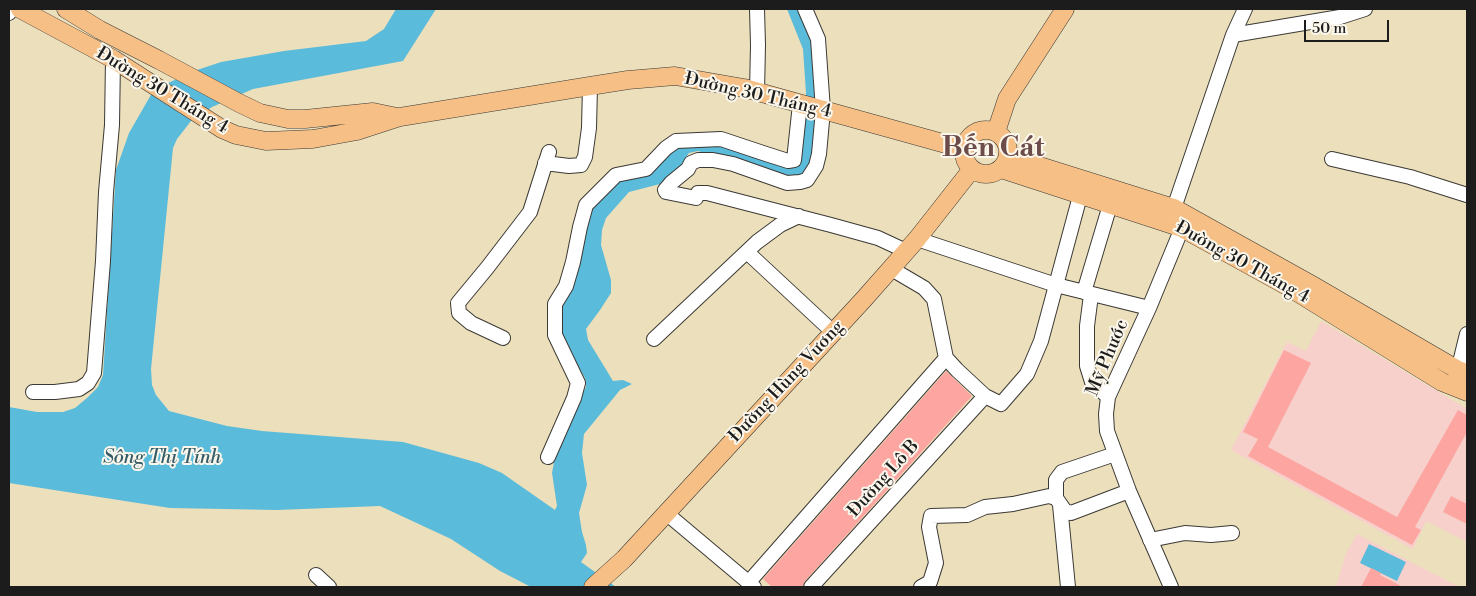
<!DOCTYPE html>
<meta charset="utf-8">
<style>
body{margin:0}
#map{position:relative;width:1476px;height:596px;overflow:hidden;background:#ecdfbc;font-family:"Libre Bodoni",serif}
canvas{display:block}
.frame{position:absolute;inset:0;border:10px solid #1c1c1c;pointer-events:none}
.scale{position:absolute;left:1304px;top:20px;width:85px;height:22px;box-sizing:border-box;border:2px solid #1c1c1c;border-top:0;padding-left:6px;font-size:15px;line-height:18px;white-space:nowrap;color:#1c1c1c;-webkit-text-stroke:4px #fbf7ec;paint-order:stroke}
</style>
<div id="map">
<canvas width="1476" height="596"></canvas>
<div class="frame"></div>
<div class="scale">50 m</div>
</div>
<script>
const ctx = document.querySelector('canvas').getContext('2d');
ctx.lineJoin = 'round';
function fillPath(path, color) { ctx.fillStyle = color; ctx.fill(path, 'evenodd'); }
const toPath = rows => new Path2D(rows.map(r => 'M' + r).join(''));
function strokePath(path, color, width, dash) { ctx.strokeStyle = color; ctx.lineWidth = width; ctx.lineCap = dash ? 'butt' : 'round'; ctx.setLineDash(dash || []); ctx.stroke(path); }
function write(font, color, halo, rows, align = 'center') {
  ctx.font = font + ' "Libre Bodoni",serif'; ctx.lineWidth = 4; ctx.setLineDash([]); ctx.textBaseline = 'middle'; ctx.strokeStyle = halo; ctx.fillStyle = color; for (const [text, x, y, turn = 0] of rows) {
    ctx.save(); ctx.translate(x, y); ctx.rotate((+turn || 0) * Math.PI / 180); ctx.textAlign = isNaN(turn) ? turn : align; if (halo) ctx.strokeText(text, 0, 0); ctx.fillText(text, 0, 0); ctx.restore();
  }
}
const built = toPath([
 [1321,321,1467,409,1467,542,1426,521,1413,549,1231,450,1287,342,1306,351],
 [1357,534,1459,587,1336,587,1346,553]
]);
const water = toPath([
 [396,9,436,9,403,61,253,89,212,107,191,121,177,139,173,148,151,369,152,385,156,395,169,411,227,426,262,431,403,442,479,463,502,473,555,510,557,506,552,473,555,457,571,412,586,387,585,378,560,336,558,315,584,222,595,203,619,177,675,145,719,142,792,166,805,120,806,93,803,49,787,9,800,9,813,33,820,90,814,158,805,175,785,177,698,151,689,153,675,174,660,184,629,192,606,218,602,230,601,245,611,280,611,293,600,310,586,329,588,340,613,381,623,380,632,384,620,390,584,434,582,453,587,485,579,513,582,532,586,545,587,553,581,562,616,587,531,587,500,571,451,539,380,506,277,510,170,508,9,483,9,407,37,412,63,412,75,408,87,398,98,387,103,375,116,170,129,133,152,93,168,83,197,70,221,62,284,51,366,41,384,29],
 [1369,544,1406,562,1397,581,1360,563]
]);
const building = toPath([
 [1284,350,1311,363,1268,447,1397,517,1458,410,1467,415,1467,432,1415,527,1421,530,1412,545,1248,456,1258,439,1243,432],
 [946,371,972,396,805,581,802,587,772,587,763,579],
 [1451,496,1467,504,1467,524,1443,512],
 [1371,568,1381,573,1380,575,1403,587,1361,587]
]);
const minor = toPath([
 [757,9,758,45,757,92],
 [805,9,818,39,823,110,819,154,816,166,807,180,800,182,787,183,733,164,713,160,698,160,691,163,688,169,671,183,665,190,666,192,696,198,698,193,707,193,831,225,878,238,906,251],
 [9,13,11,9],
 [1233,35,1245,9],
 [1332,159,1410,177,1467,195],
 [545,163,569,166,581,165,585,157,589,128,590,86],
 [1174,208,1233,35,1340,17,1365,9],
 [917,239,1056,285,1149,308],
 [747,252,833,332],
 [890,268,924,288,934,299,946,358,957,370,985,396,1001,404,1027,374,1041,341,1080,196],
 [1084,292,1110,205],
 [1091,295,1087,326,1087,366,1092,382,1108,397],
 [503,338,471,323,459,313,458,303,487,268,530,212,549,152],
 [654,339,757,242,780,225,799,216],
 [1456,379,1467,334],
 [33,392,55,392,79,389,88,383,94,373,103,261,106,192,112,125,113,59],
 [1115,454,1062,472,1056,480,1056,498,1065,511,1071,513,1129,491],
 [548,457,574,398,578,383,555,335,555,304,566,286,573,262,580,227,586,205,616,175,646,169,666,148,676,141,721,139,766,154,788,161,794,160,800,104],
 [1060,505,1068,587],
 [666,513,754,587],
 [1150,540,1185,533,1211,535,1232,533],
 [316,575,329,587],
 [748,583,946,358],
 [811,587,985,396],
 [921,587,930,582,936,563,929,527,931,516,967,515,985,507,1013,504,1049,496,1056,498],
 [1171,587,1129,491,1107,431,1106,414,1108,397,1149,308,1182,228]
]);
const major = toPath([
 [20,9,113,59,222,129,236,135,266,141,313,139,357,131,400,117,590,86,628,80,675,76,744,88,964,149],
 [66,9,100,30,159,60,239,103,260,113,288,119,305,119,373,112,397,117],
 '964 152a22 22 0 1 1 44 0a22 22 0 1 1-44 0Z',
 [996,132,1007,99,1065,9],
 [1008,156,1174,208,1314,286,1458,370,1467,373],
 [1001,169,1182,228,1287,286,1442,382,1467,392],
 [593,587,624,559,864,299,917,239,972,169]
]);
const streetNames = [
 ["Đường 30 Tháng 4",162,91,31],
 ["Đường 30 Tháng 4",758,96,13],
 ["Đường 30 Tháng 4",1242,263,29],
 ["Mỹ Phước",1108,358,-67],
 ["Đường Hùng Vương",787,382,-47],
 ["Đường Lô B",884,479,-48]
];
const waterNames = [
 ["Sông Thị Tính",162,458]
];
const townNames = [
 ["Bến Cát",993,149]
];
fillPath(built, '#f7d0cb');
fillPath(water, '#5bbbda');
fillPath(building, '#fda5a0');
strokePath(minor, '#3b3934', 16);
strokePath(major, '#3b3934', 19);
strokePath(minor, '#fff', 14);
strokePath(major, '#f5bf86', 18);
write('18px', '#1c1c1c', '#fbf7ec', streetNames);
write('italic 19px', '#355c68', '#fbf7ec', waterNames);
write('bold 28px', '#6b4c4a', '#fbf7ec', townNames);
</script>
